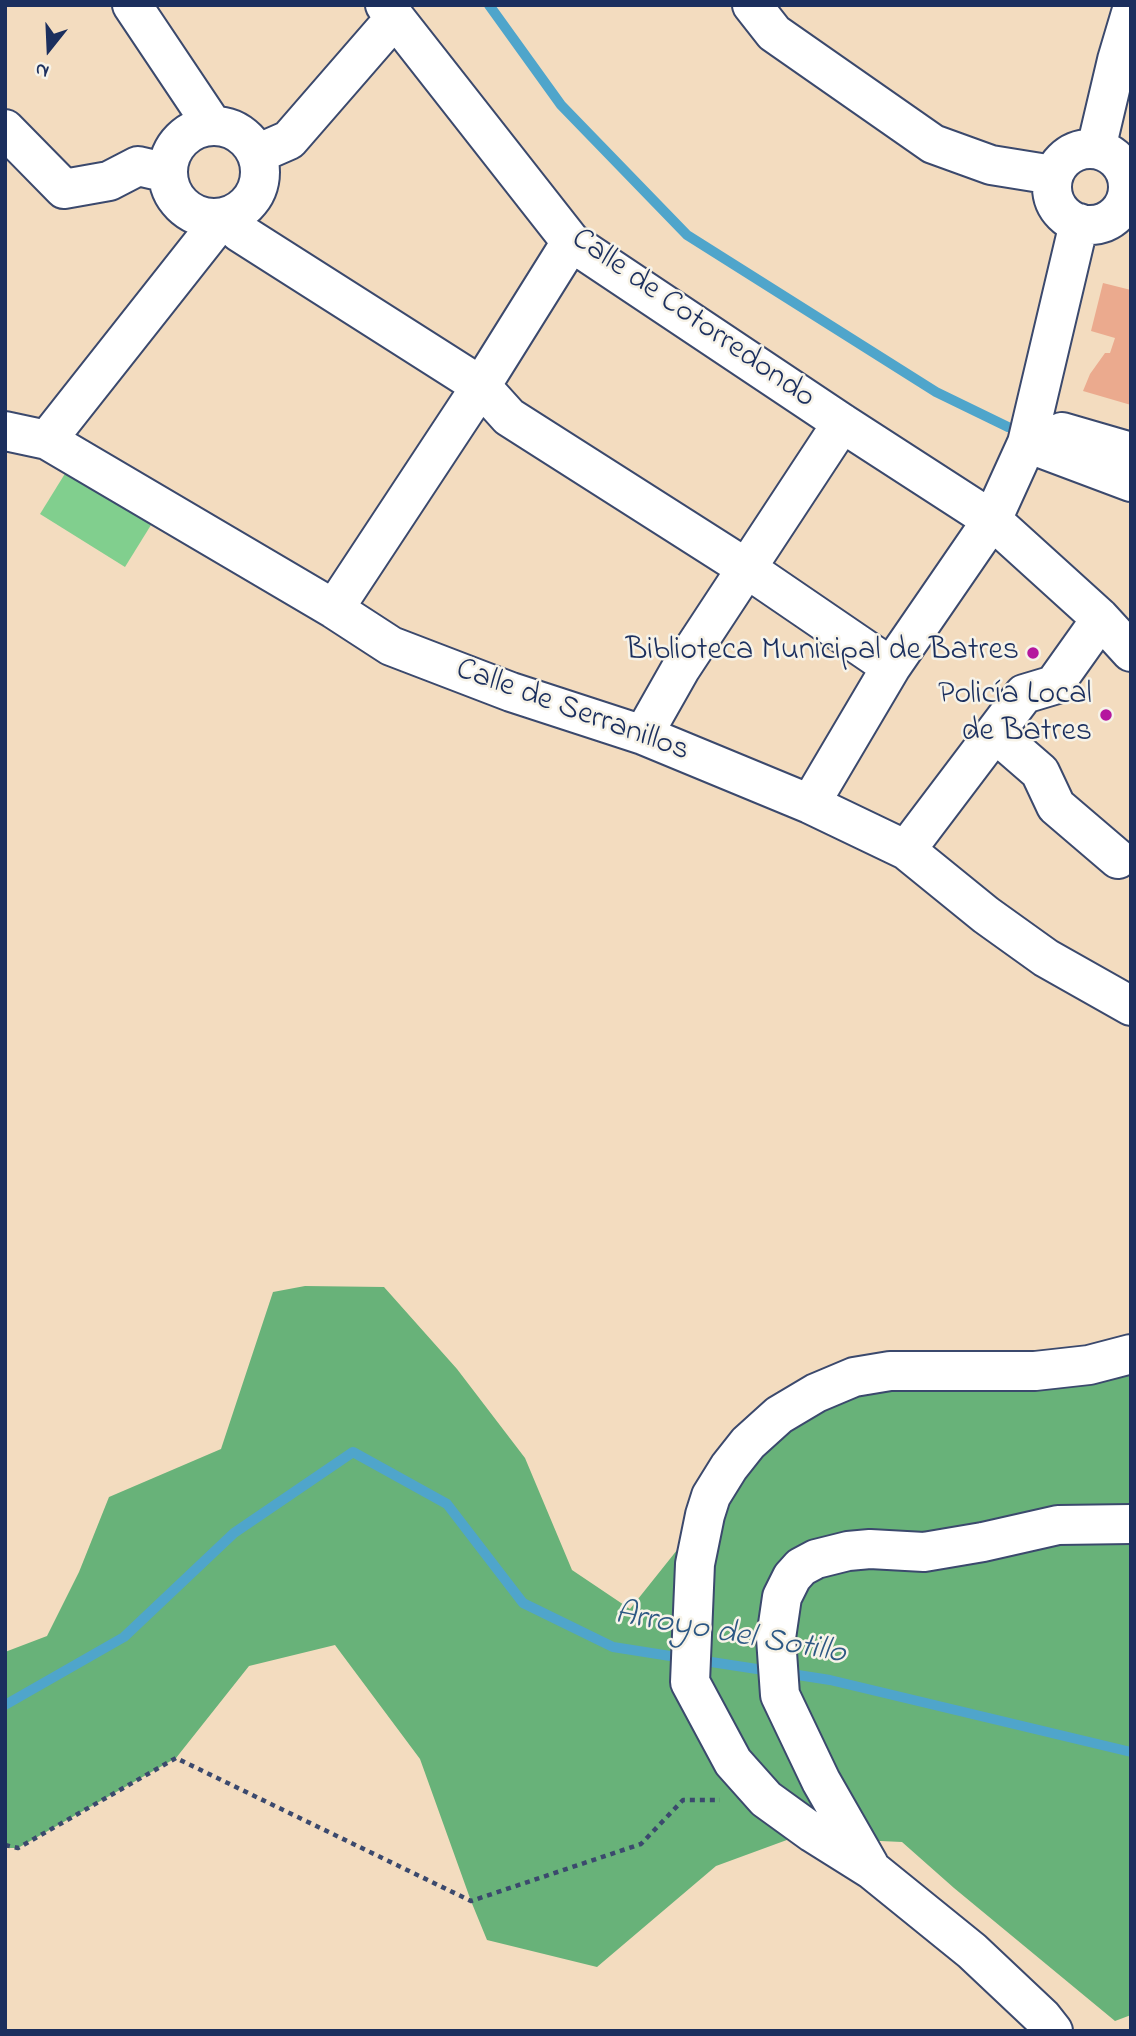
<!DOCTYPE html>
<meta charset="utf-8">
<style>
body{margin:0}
#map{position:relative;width:1136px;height:2036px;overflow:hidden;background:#f3dcbf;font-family:"Indie Flower",sans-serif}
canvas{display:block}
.frame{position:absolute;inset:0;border:7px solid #1b2f5e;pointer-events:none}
.north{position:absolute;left:14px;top:14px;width:70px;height:70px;-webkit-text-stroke:5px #f7f3e8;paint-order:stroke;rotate:198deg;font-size:19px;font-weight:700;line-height:28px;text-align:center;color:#1b2f5e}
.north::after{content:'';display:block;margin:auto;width:24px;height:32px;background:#1b2f5e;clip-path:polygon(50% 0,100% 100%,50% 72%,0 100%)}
</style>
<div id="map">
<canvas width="1136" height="2036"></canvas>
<div class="frame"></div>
<div class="north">N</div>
</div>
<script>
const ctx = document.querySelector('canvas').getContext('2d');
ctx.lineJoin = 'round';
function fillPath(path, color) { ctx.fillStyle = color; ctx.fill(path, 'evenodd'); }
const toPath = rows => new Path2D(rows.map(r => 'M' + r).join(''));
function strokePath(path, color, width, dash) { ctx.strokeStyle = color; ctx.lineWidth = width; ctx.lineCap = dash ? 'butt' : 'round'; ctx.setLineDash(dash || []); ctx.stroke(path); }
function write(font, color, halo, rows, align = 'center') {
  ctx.font = font + ' "Indie Flower",sans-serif'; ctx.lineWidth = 5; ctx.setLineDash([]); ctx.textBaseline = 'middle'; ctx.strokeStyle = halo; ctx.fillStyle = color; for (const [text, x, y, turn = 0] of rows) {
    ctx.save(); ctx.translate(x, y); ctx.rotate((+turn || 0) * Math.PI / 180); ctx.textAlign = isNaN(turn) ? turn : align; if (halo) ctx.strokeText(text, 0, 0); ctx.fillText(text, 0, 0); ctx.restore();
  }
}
const green = toPath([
 [66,472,151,525,125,567,40,514]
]);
const forest = toPath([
 [305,1286,384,1287,457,1369,525,1458,572,1570,630,1609,705,1515,816,1393,1131,1354,1131,2015,1115,2021,954,1888,902,1842,795,1837,716,1866,597,1967,487,1940,471,1901,420,1759,335,1645,249,1666,176,1758,18,1848,5,1848,5,1652,47,1636,79,1572,109,1497,221,1449,273,1292]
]);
const stream = toPath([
 [489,5,561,105,687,235,936,392,1008,427],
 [698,1660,770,1671],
 [785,1673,830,1680,1131,1752],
 [5,1705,124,1637,234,1533,353,1452,447,1504,523,1603,613,1647,683,1658]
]);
const building = toPath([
 [1103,283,1131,290,1131,405,1083,391,1090,374,1105,353,1110,353,1115,338,1091,331]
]);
const path = toPath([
 [5,1845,18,1848,176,1758,471,1901,641,1844,683,1800,720,1800]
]);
const minor = toPath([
 [132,5,213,126],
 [385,5,571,242,842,423,992,520,1099,617,1131,652],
 [752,5,774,33,933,144,991,165,1053,175],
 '168 172a46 46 0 1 1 92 0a46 46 0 1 1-92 0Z',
 [5,129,64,189,109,181,138,166,168,173],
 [1096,149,1117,60,1131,13],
 '1052 187a38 38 0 1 1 76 0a38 38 0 1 1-76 0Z',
 [257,154,289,140,395,18],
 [227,217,239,232,481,386,509,417,746,568,891,667],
 [5,431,47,440,334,609,391,646,511,692,643,735,810,804,906,850,986,915,1046,958,1131,1006],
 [1062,432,1131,452],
 [47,440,212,231,219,218],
 [1027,443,1131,482],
 [334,609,481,386,571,242],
 [995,733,1040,772,1056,806,1118,859],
 [643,735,681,668,842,423],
 [810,804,891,667,992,520,1027,443,1079,223],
 [906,850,1024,694,1054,685,1091,633],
 [869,1865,821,1781,780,1695,776,1638,782,1597,792,1577,801,1567,816,1559,848,1551,870,1549,924,1552,983,1542,1058,1525,1131,1524],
 [1053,2031,1042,2017,972,1951,872,1870,813,1833,766,1799,733,1762,690,1682,695,1564,705,1515,711,1496,729,1467,748,1443,779,1415,816,1393,854,1377,890,1371,1035,1371,1089,1365,1131,1354]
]);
const markers = [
 [1033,653,7,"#b5179e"],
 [1106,715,7,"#b5179e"]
];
const streetNames = [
 ["Calle de Cotorredondo",692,320,35],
 ["Calle de Serranillos",572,712,20]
];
const poiNames = [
 ["Biblioteca Municipal de Batres",1019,653],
 ["Policía Local",1092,697],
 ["de Batres",1092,734]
];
const waterNames = [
 ["Arroyo del Sotillo",730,1636,10]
];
fillPath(green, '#81cf8e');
fillPath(forest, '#68b279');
strokePath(stream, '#4fa5cb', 10);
fillPath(building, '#ebaa8e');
strokePath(minor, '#3b496d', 42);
strokePath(path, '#3b496d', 4.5, [5, 5]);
strokePath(minor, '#fff', 38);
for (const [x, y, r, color] of markers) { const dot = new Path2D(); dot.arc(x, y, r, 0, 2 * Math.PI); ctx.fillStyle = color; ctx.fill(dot); strokePath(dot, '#f7f3e8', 2.5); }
write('32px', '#1b2f5e', '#f7f3e8', streetNames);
write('32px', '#1b2f5e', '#f7f3e8', poiNames, 'right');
write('italic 33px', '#2d5884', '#f7f3e8', waterNames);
</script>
